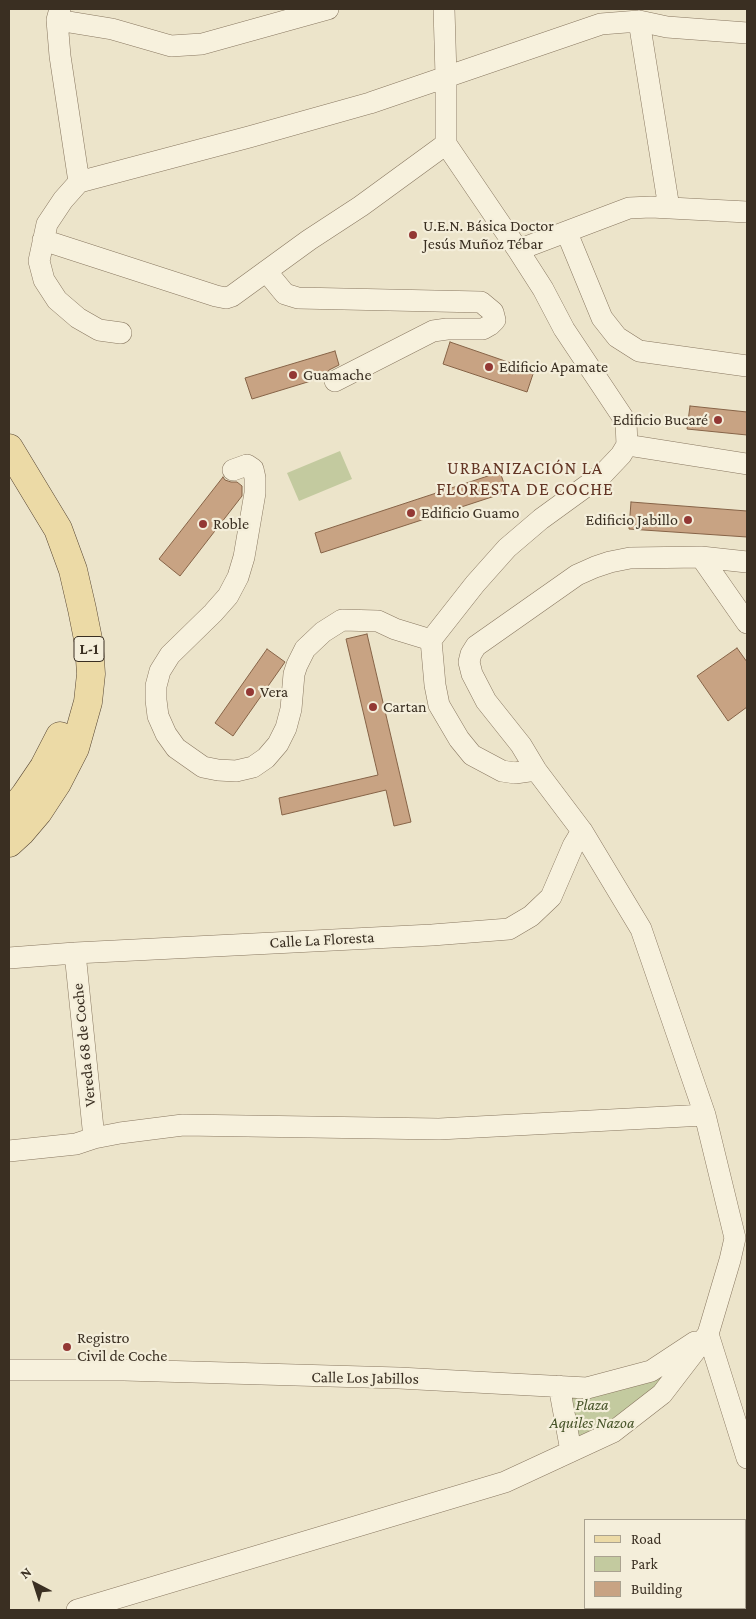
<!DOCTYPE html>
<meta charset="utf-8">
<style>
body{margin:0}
#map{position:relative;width:756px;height:1619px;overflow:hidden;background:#ece4ca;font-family:"Crimson Pro",serif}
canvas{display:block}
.frame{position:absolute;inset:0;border:10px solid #3a2f22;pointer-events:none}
.legend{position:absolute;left:584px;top:1519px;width:162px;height:90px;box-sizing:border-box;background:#f4eeda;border:1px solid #aaa290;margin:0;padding:6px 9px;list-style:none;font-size:15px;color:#3a2f22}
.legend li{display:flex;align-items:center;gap:10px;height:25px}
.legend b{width:25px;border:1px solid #aaa290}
.north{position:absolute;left:10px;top:1559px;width:50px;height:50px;-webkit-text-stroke:4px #f4eeda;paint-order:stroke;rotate:320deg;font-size:14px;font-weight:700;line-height:20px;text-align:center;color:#3a2f22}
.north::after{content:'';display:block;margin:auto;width:18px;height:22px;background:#3a2f22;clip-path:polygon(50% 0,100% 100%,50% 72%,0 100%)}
</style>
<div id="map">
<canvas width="756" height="1619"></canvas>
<div class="frame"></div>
<ul class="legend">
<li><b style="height:6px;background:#ecdaa6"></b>Road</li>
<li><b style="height:14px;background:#c3ca9f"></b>Park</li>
<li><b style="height:14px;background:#c8a383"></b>Building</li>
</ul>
<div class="north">N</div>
</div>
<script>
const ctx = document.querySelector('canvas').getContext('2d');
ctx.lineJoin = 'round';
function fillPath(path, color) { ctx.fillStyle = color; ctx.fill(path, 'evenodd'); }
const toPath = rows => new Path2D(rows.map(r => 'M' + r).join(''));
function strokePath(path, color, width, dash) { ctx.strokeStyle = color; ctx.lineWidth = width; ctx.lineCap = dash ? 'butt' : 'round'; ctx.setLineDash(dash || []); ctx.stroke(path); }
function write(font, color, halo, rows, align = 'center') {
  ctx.font = font + ' "Crimson Pro",serif'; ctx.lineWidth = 4.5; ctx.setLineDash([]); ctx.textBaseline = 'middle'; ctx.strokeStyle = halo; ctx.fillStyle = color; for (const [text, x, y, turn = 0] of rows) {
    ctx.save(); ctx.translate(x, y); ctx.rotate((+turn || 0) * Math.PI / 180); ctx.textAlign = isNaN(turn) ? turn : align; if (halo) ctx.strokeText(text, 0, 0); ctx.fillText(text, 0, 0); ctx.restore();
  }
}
const green = toPath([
 [340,451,352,479,299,501,287,473],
 [685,1351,660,1392,573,1447,563,1390]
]);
const building = toPath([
 [450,342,534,371,527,392,443,364,450,342],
 [335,351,339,365,329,370,324,377,252,399,245,378,335,351],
 [690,406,747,412,747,435,687,429,690,406],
 [500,472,507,492,321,553,315,533,500,472],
 [223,477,225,480,231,482,237,482,242,486,242,496,180,576,159,559,223,477],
 [631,502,747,511,747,537,629,529,631,502],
 [367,634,411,822,394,826,386,790,282,815,279,798,378,775,346,639,367,634],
 [737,648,747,662,747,707,728,721,697,676,737,648],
 [267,649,285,662,233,736,215,723,267,649]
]);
const minor = toPath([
 [60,9,57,20,60,56,79,182],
 [444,9,446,76,446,144,518,250,543,289,564,329,626,422,627,445,621,455,603,474,541,519,507,548,475,584,431,640,435,685,439,705,459,739,472,755,502,771,515,773,536,770],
 [57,20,112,29,171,46,202,44,328,9],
 [639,21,669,208],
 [567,233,602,318,617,337,639,351,747,366],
 [43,240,216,296,226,298,232,296,309,240,361,206,446,144],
 [518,250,629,208,651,207,747,212],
 [266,271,285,294,298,298,481,302,493,312,495,320,490,325,483,329,447,329,433,331,335,381],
 [121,333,99,330,78,318,57,300,44,280,39,261,47,224,63,200,79,182,249,137,370,103,601,24,639,21,667,27,747,33],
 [627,445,747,464],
 [233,470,247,465,253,469,255,478,255,493,244,557,238,577,228,596,213,613,170,655,160,671,156,686,156,700,158,716,166,734,176,748,203,767,218,770,236,771,253,767,266,758,278,744,286,728,291,709,294,674,297,665,305,649,323,632,342,620,378,621,395,629,431,640],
 [701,557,747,623],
 [75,953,94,1138],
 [9,958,75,953,432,935,509,929,531,916,551,897,573,846,582,831],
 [9,1151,76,1144,94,1138,120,1133,183,1125,439,1129,705,1115],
 [708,1334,747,1458],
 [9,1370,124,1370,399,1378,587,1388,651,1371,695,1342],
 [559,1386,571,1451],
 [77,1610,505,1482,613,1432,662,1394,708,1334,730,1260,735,1238,705,1115,641,929,582,831,536,770,521,745,486,701,472,674,469,662,471,654,476,646,577,575,595,567,610,562,630,558,701,557,747,562]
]);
const major = toPath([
 [9,448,58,529,73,570,82,609,89,644,91,674,88,702,75,748,57,783,38,812,21,832,9,843],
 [9,815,25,795,44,767,60,736]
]);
const markers = [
 [413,235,5,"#933834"],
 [489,367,5,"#933834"],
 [293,375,5,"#933834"],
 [718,420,5,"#933834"],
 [411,513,5,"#933834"],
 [688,520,5,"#933834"],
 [203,524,5,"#933834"],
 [250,692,5,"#933834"],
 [373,707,5,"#933834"],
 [67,1347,5,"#933834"]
];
const shields = [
 [89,649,30]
];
const shieldNames = [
 ["L-1",89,649]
];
const poiNames = [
 ["U.E.N. Básica Doctor",423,226],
 ["Jesús Muñoz Tébar",423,244],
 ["Edificio Apamate",499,367],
 ["Guamache",303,375],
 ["Edificio Bucaré",708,420,"right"],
 ["Edificio Guamo",421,513],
 ["Edificio Jabillo",678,520,"right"],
 ["Roble",213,524],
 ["Vera",260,692],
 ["Cartan",383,707],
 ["Registro",77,1338],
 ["Civil de Coche",77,1356]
];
const streetNames = [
 ["Calle La Floresta",322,940,-3],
 ["Vereda 68 de Coche",84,1045,-96],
 ["Calle Los Jabillos",365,1378,1]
];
const parkNames = [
 ["Plaza",592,1405],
 ["Aquiles Nazoa",592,1423]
];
const neighbourhoodNames = [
 ["URBANIZACIÓN LA",525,468],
 ["FLORESTA DE COCHE",525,489]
];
fillPath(green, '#c3ca9f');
fillPath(building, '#c8a383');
strokePath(building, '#866347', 1);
strokePath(minor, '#887760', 22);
strokePath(major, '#574633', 29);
strokePath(minor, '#f7f1dd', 21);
strokePath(major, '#ecdaa6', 28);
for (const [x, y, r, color] of markers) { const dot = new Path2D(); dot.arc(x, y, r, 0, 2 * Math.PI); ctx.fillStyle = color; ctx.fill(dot); strokePath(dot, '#f4eeda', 2); }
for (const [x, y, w] of shields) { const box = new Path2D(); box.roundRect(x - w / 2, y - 12.5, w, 25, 4); ctx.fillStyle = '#f4eeda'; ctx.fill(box); strokePath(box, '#3a2f22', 1); }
write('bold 15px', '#3a2f22', null, shieldNames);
write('16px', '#3a2f22', '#f4eeda', poiNames, 'left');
write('16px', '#3a2f22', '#f4eeda', streetNames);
write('italic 16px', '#48552a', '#f4eeda', parkNames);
ctx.letterSpacing = '1px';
write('18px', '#633524', '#f4eeda', neighbourhoodNames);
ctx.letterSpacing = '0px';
</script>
